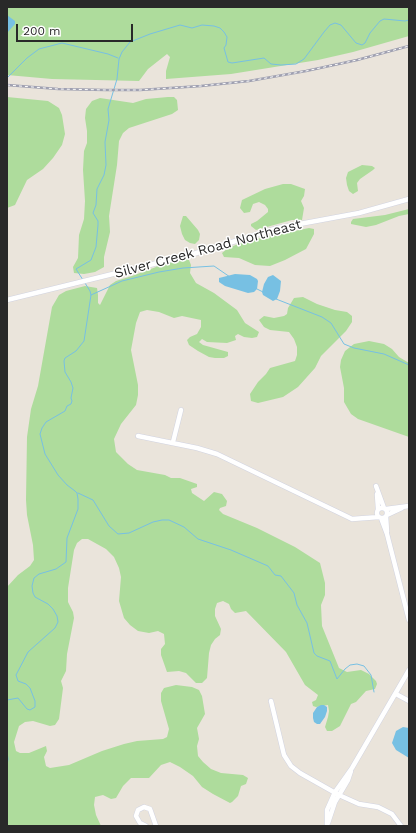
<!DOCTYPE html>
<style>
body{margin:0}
#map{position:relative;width:416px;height:833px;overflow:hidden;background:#eae4db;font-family:"Work Sans",sans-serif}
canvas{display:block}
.frame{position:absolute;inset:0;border:8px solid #292929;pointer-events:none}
.scale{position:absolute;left:16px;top:24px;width:117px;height:18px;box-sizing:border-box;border:2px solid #292929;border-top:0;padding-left:5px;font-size:12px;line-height:14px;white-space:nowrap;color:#292929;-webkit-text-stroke:3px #fff;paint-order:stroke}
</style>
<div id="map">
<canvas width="416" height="833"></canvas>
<div class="frame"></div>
<div class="scale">200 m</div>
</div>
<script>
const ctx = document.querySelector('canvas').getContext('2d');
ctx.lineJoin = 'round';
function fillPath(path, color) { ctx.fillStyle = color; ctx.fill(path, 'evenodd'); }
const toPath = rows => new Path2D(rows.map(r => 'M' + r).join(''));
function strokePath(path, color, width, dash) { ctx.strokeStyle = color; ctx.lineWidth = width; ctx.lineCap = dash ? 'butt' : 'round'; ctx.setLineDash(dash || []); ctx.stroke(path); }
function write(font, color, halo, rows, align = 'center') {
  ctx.font = font + ' "Work Sans",sans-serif'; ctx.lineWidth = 3; ctx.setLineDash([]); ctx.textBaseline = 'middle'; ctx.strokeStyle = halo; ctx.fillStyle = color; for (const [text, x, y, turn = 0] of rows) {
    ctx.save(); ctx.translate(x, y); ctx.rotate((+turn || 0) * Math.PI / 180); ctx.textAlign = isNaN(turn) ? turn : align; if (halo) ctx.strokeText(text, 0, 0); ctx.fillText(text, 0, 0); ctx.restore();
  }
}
const green = toPath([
 [7,7,409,7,409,36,353,52,318,60,231,74,166,79,166,71,170,57,167,54,148,69,139,81,52,79,7,75],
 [7,97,48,101,59,108,62,115,65,134,62,145,53,158,43,169,27,180,15,205,7,208],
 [168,97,174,97,177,100,178,110,172,114,129,128,123,133,119,141,117,165,109,216,110,232,104,257,104,267,95,272,84,274,74,273,73,267,78,258,79,235,84,219,85,201,83,170,84,151,87,143,87,131,85,118,86,109,92,101,100,98,133,103,146,99],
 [362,165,372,166,375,168,373,170,360,179,357,183,358,191,353,194,349,191,347,185,346,178,348,172],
 [283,184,291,184,305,189,304,196,301,201,304,208,302,220,292,220,256,230,251,226,251,224,257,221,268,212,268,209,265,205,259,202,253,204,250,212,244,213,240,208,242,200,265,189],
 [409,209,409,214,399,216,376,225,366,227,351,224,351,222,353,219,385,215],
 [183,216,186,216,198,230,200,234,199,240,195,244,190,243,185,240,182,234,180,226],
 [309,228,314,229,314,234,306,249,285,260,270,266,255,265,239,258,224,257,222,253,227,249,242,242],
 [185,258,189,260,191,265,190,273,196,283,214,293,237,310,245,323,259,332,257,337,252,338,244,337,238,334,235,336,236,340,227,343,207,342,202,339,199,342,203,345,228,352,228,356,224,358,215,358,209,357,198,351,189,345,187,340,190,337,197,334,201,327,201,320,182,316,174,318,159,312,147,310,140,312,136,323,131,350,138,385,138,395,136,405,121,424,114,439,116,452,128,464,137,470,165,475,171,478,180,478,197,484,197,487,191,489,192,493,204,501,214,492,222,494,227,501,226,506,220,508,219,510,223,514,257,528,295,547,320,563,325,583,325,595,321,605,322,626,339,668,347,672,361,670,369,674,376,681,377,684,375,689,366,691,356,702,351,704,340,726,332,731,327,731,325,727,328,717,329,711,328,705,316,707,313,706,312,702,316,700,318,695,305,685,286,652,246,611,235,613,231,609,229,604,223,601,217,603,215,609,215,616,221,629,220,635,215,639,211,645,209,653,207,678,202,683,196,683,186,673,179,671,167,672,161,655,161,649,165,644,164,634,158,631,149,633,138,631,130,625,124,618,119,601,121,577,119,568,114,557,106,549,88,539,82,539,77,543,74,550,68,588,68,602,73,612,74,618,67,654,66,671,61,681,63,688,59,719,55,725,50,726,33,721,25,722,19,726,14,742,16,751,20,753,29,753,46,746,47,751,44,757,46,766,50,768,69,765,102,751,124,744,137,741,163,739,167,737,169,729,161,701,161,693,164,688,176,685,192,687,199,690,202,696,205,714,197,728,199,739,197,746,198,756,203,762,211,769,221,773,243,775,248,778,246,784,241,786,238,796,232,802,230,803,213,794,202,787,193,776,180,767,170,762,161,765,149,778,131,778,123,786,116,798,111,799,103,795,95,797,94,805,96,815,101,826,7,826,7,587,18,575,30,566,34,560,33,545,27,515,26,500,27,437,31,409,38,386,52,307,59,295,66,291,85,286,97,288,98,295,98,303,100,305,110,285,116,281,132,276,156,267,160,263],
 [303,297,317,304,335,310,347,312,352,316,352,322,346,331,321,356,315,368,298,387,283,397,258,403,251,401,250,394,258,382,266,374,270,368,295,361,297,355,297,347,294,339,289,332,270,330,264,327,259,320,264,316,274,318,284,316,287,314,288,308,294,298],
 [369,341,384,344,392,349,399,357,409,363,409,437,358,419,351,414,344,402,344,388,340,367,341,360,345,351,354,344]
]);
const water = toPath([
 [7,15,15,21,15,24,7,33],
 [235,274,250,275,257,279,258,281,257,289,254,292,248,293,225,286,219,282,219,278],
 [273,275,281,281,280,291,277,299,273,301,263,295,262,292,264,284,268,277],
 [321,705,324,705,327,707,327,711,325,717,320,724,317,724,314,722,313,718,313,713,317,707],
 [403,727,409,728,409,758,396,750,392,743,396,731]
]);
const stream = toPath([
 [7,78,27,58,39,49,62,43,108,54,118,58],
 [83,280,76,269,91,260,96,247,98,225,98,221,93,213,96,205,97,189,104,175,106,165,105,142,109,120,108,109,117,79,119,59,122,52,130,42,150,34,180,25,192,28,202,25,214,26,220,28,224,32,227,37,226,45,224,48,228,62,232,63,264,58,271,64,281,65,296,64,304,59,324,32,330,25,335,23,341,25,356,43,362,45,365,43,370,33,380,21,384,19,405,21,409,20],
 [257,289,263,292],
 [91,295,122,281,159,272,183,268,214,266,230,277],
 [276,299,322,317,331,323,344,344,354,348,384,354,409,365],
 [78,493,93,500,109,526,118,534,129,533,153,522,162,520,169,520,184,527,198,539,231,550,268,566,275,575,281,576,294,593,297,605,307,623,314,653,317,656,330,661,337,679,345,669,350,665,357,664,364,666,371,675,374,692],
 [7,700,18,698,27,709,30,710,35,707,35,701,30,688,26,684,18,681,16,675,28,652,55,628,58,622,57,616,53,609,48,604,35,597,33,593,32,586,34,578,39,574,56,569,66,562,67,538,78,509,78,499,77,493,75,491,67,485,58,475,45,454,40,434,42,428,46,422,65,411,67,406,71,404,72,401,71,398,73,388,71,382,65,372,64,361,65,358,76,351,84,341,91,295,90,291,85,283],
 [7,752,8,759,7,765],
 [7,766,7,777]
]);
const street = toPath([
 [7,300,190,255,278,228,359,213,409,199],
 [138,436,197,448,217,454,348,517,352,519,379,517],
 [173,442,181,410],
 [376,486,384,508],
 [377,494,378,509],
 '377 513a5 5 0 1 1 10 0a5 5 0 1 1-10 0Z',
 [386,509,409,506],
 [387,515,402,508],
 [386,516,387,532],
 [381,518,387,534,409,620],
 [396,694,409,701],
 [271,701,284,755,291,766,300,773,339,795,359,804,378,807,392,814,401,826],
 [328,823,335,802,348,780,351,771],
 [327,825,327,810,335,792,352,768,409,670],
 [146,826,140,823,136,816,138,810,144,807,150,809,156,826]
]);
const rail = toPath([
 [7,85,58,89,106,90,140,90,201,86,249,81,306,71,357,60,409,46]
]);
const streetNames = [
 ["Silver Creek Road Northeast",208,249,-15]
];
fillPath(green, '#aedc9c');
fillPath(water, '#77c0e3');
strokePath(stream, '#77c0e3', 1);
strokePath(street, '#d1d3e0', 5.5);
strokePath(street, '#fff', 4.5);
strokePath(rail, '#9fa0b1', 2.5);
strokePath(rail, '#fff', 1, [3]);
write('14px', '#292929', '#fff', streetNames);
</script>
